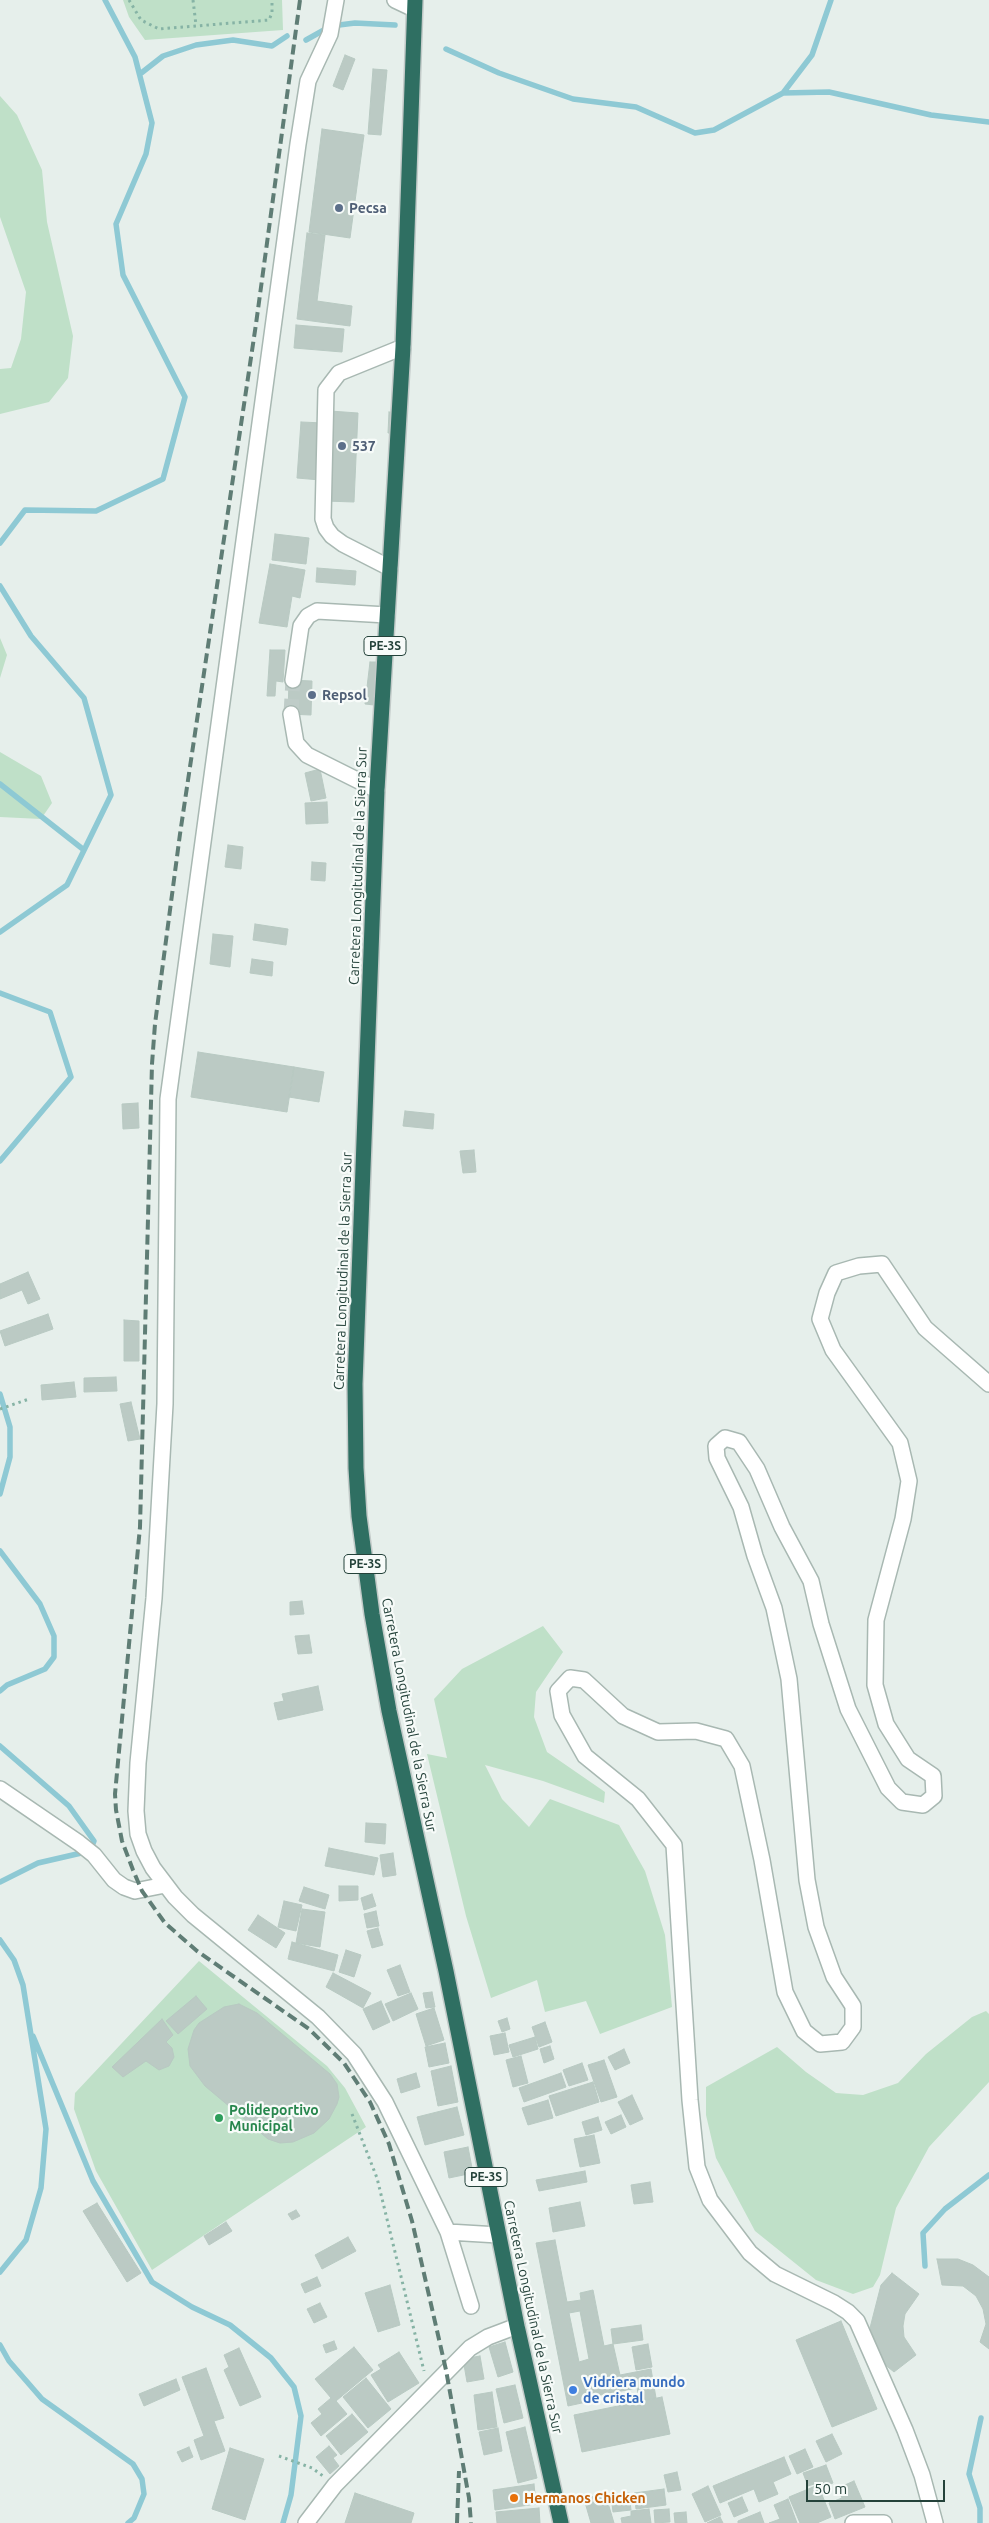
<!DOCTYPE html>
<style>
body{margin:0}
#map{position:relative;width:989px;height:2523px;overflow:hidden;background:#e6efeb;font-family:Ubuntu,sans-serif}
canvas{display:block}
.scale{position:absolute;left:806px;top:2480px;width:139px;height:22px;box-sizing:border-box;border:2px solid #24423a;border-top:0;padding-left:6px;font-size:15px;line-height:18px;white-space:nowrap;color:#24423a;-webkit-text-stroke:4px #f7fbf9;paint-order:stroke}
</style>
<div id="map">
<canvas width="989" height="2523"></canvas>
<div class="scale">50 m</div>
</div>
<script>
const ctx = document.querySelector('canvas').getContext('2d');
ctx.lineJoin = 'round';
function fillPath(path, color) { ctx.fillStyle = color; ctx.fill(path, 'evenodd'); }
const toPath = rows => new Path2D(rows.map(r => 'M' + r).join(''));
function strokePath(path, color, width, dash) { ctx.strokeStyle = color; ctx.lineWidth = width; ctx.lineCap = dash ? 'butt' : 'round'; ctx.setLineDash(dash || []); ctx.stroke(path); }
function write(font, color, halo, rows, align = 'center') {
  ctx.font = font + ' Ubuntu,sans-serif'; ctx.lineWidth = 4.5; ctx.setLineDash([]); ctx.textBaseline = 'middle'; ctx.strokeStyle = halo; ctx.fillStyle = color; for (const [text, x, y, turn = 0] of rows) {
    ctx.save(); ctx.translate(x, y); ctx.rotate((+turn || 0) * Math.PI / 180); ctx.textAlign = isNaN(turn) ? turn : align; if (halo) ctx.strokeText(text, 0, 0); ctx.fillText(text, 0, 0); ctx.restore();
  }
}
const green = toPath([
 [123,0,282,0,283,30,145,40,129,17],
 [0,96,17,115,42,170,47,222,73,336,68,378,49,402,0,414,0,369,11,368,21,339,26,292,0,217],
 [0,638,7,655,0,678],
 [0,752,41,776,52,803,41,819,0,817],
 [543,1626,563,1652,536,1692,534,1717,547,1752,605,1792,604,1803,543,1781,485,1765,502,1799,529,1827,550,1799,619,1825,645,1871,665,1935,672,2007,600,2034,586,2001,545,2012,537,1980,491,1998,466,1916,427,1754,447,1758,434,1699,462,1669],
 [199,1961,327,2066,345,2088,366,2127,152,2270,96,2171,74,2109,75,2093],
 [986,2011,989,2014,989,2082,929,2147,896,2208,880,2275,873,2287,853,2294,816,2280,755,2231,716,2158,706,2115,706,2087,777,2047,806,2072,836,2093,863,2095,898,2083,926,2054,972,2017]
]);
const stream = toPath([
 [306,40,331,26,355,23,395,25],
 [446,49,499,73,573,99,636,107,695,133,714,130,783,93,812,55,831,0],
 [140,74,163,56,196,45,233,40,272,46,287,36],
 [783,93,829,92,931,115,989,122],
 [0,543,25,510,96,511,163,479,185,397,123,275,116,224,146,154,152,123,135,57,105,0],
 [0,586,31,636,84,698,111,795,67,885,0,932],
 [0,784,84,850],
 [0,993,50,1012,71,1077,0,1161],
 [0,1394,10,1427,10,1457,0,1494],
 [0,1551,40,1604,54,1636,54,1657,45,1669,7,1685,0,1691],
 [0,1746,69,1806,94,1841,90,1851,38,1863,0,1882],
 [0,1940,14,1960,23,1985,46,2129,41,2188,26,2240,0,2272],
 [33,2036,93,2181,152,2282,192,2307,230,2325,271,2358,294,2387,301,2416,291,2495,283,2523],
 [925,2266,923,2233,945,2209,989,2175],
 [0,2345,9,2361,42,2399,133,2464,142,2479,144,2494,134,2518,128,2523],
 [980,2523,980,2508,969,2474,981,2418]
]);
const building = toPath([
 [345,55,355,59,343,90,333,86,345,55],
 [373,69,387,70,381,135,368,134,373,69],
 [322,129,364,135,350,238,309,232,322,129],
 [307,233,325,235,317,301,352,306,350,326,297,319,307,233],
 [296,325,344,329,342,352,294,348,296,325],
 [330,411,358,413,354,502,325,501,330,411],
 [389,412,396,413,395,433,388,433,389,412],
 [301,422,324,423,320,480,297,478,301,422],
 [275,534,309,538,306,564,272,560,275,534],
 [270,564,305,570,300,598,292,596,287,627,259,623,270,564],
 [317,568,356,571,355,585,316,582,317,568],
 [270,650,285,650,283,682,276,681,275,696,267,696,270,650],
 [370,662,378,662,374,705,365,704,370,662],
 [289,680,312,681,311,715,288,714,289,680],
 [320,769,326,798,311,801,305,773,320,769],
 [327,802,328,823,306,824,305,803,327,802],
 [228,845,243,847,241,869,225,867,228,845],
 [312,862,326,863,325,881,311,880,312,862],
 [255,924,288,929,286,945,253,940,255,924],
 [213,934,233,936,230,967,210,964,213,934],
 [252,959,273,962,272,976,250,973,252,959],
 [198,1052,294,1067,287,1112,191,1097,198,1052],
 [294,1067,324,1072,319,1102,289,1097,294,1067],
 [138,1103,139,1128,123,1129,122,1104,138,1103],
 [405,1111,434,1114,433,1129,403,1126,405,1111],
 [474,1150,476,1172,463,1173,460,1151,474,1150],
 [28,1272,40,1299,28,1304,22,1290,0,1299,0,1284,28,1272],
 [48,1314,53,1329,5,1346,0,1331,48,1314],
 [124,1320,139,1321,139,1361,124,1361,124,1320],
 [116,1377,117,1391,84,1392,84,1378,116,1377],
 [74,1382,76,1397,42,1400,41,1385,74,1382],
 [131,1402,140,1439,128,1441,120,1404,131,1402],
 [302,1601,304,1614,290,1615,290,1602,302,1601],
 [309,1635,312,1653,298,1654,295,1636,309,1635],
 [318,1686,323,1710,278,1720,274,1703,284,1701,282,1694,318,1686],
 [366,1823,386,1824,385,1844,365,1842,366,1823],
 [329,1848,378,1858,374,1875,325,1866,329,1848],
 [393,1853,396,1875,383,1877,380,1855,393,1853],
 [339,1886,358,1886,358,1900,339,1901,339,1886],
 [304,1887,329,1895,325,1909,299,1901,304,1887],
 [372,1894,376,1906,364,1910,361,1898,372,1894],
 [284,1901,302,1905,296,1931,278,1927,284,1901],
 [302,1909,325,1912,320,1947,296,1943,302,1909],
 [376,1911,379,1926,367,1928,364,1914,376,1911],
 [258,1915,285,1933,276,1948,248,1930,258,1915],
 [378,1928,383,1945,372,1948,367,1931,378,1928],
 [292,1942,338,1955,334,1971,288,1959,292,1942],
 [346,1950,361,1955,354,1977,339,1972,346,1950],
 [400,1965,410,1992,398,1996,387,1970,400,1965],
 [333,1973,371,1993,363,2008,326,1987,333,1973],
 [432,1992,435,2007,426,2008,423,1993,432,1992],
 [411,1993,418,2009,393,2021,385,2004,411,1993],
 [196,1996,207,2009,178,2034,166,2021,196,1996],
 [381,2001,390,2022,373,2030,363,2009,381,2001],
 [239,2004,257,2013,330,2074,337,2084,339,2097,337,2104,329,2119,314,2133,293,2142,280,2143,268,2139,205,2086,190,2066,188,2049,194,2030,199,2023,224,2007,239,2004],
 [434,2008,444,2040,426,2046,416,2014,434,2008],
 [507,2018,510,2029,502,2032,498,2021,507,2018],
 [162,2019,173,2035,166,2042,172,2048,174,2057,169,2066,159,2070,146,2061,123,2077,112,2067,162,2019],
 [545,2022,552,2042,539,2047,532,2027,545,2022],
 [505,2033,509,2052,494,2055,490,2036,505,2033],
 [535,2037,538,2049,513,2057,509,2045,535,2037],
 [445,2043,449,2063,429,2067,425,2047,445,2043],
 [550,2046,554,2059,544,2063,540,2049,550,2046],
 [624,2049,630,2063,615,2070,608,2057,624,2049],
 [521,2056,528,2083,513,2087,506,2060,521,2056],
 [604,2060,617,2097,601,2102,588,2065,604,2060],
 [582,2063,588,2080,569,2086,563,2070,582,2063],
 [451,2066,458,2102,438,2106,431,2071,451,2066],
 [416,2073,420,2087,401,2093,397,2079,416,2073],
 [561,2073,566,2087,524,2102,519,2088,561,2073],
 [593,2082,599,2102,556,2116,549,2096,593,2082],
 [632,2095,643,2119,630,2125,618,2102,632,2095],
 [548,2100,553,2118,528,2125,522,2108,548,2100],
 [457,2107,464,2135,425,2145,417,2117,457,2107],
 [621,2115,626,2127,611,2134,605,2122,621,2115],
 [598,2117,602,2130,586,2135,582,2122,598,2117],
 [594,2135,600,2163,580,2167,574,2139,594,2135],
 [468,2147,473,2173,449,2178,444,2152,468,2147],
 [585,2171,587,2182,539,2191,536,2180,585,2171],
 [650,2182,653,2202,634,2204,631,2185,650,2182],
 [580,2202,585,2226,553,2232,549,2208,580,2202],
 [97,2203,141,2273,127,2282,83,2211,97,2203],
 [296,2210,300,2216,292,2220,288,2214,296,2210],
 [226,2222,232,2231,209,2245,204,2236,226,2222],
 [348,2237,356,2251,322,2269,315,2255,348,2237],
 [555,2240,567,2302,581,2300,580,2293,593,2290,604,2346,613,2344,620,2375,651,2369,656,2398,640,2401,637,2388,590,2397,591,2401,568,2406,536,2243,555,2240],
 [580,2311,589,2359,579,2362,569,2313,580,2311],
 [937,2259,958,2259,973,2265,989,2277,989,2349,980,2342,986,2324,983,2309,976,2296,963,2286,942,2285,937,2259],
 [892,2273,919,2294,905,2314,903,2326,904,2337,916,2355,894,2372,883,2363,870,2328,881,2285,892,2273],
 [317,2277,321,2286,305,2293,301,2284,317,2277],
 [390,2285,400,2325,378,2332,365,2293,390,2285],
 [320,2303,327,2317,314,2323,307,2309,320,2303],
 [841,2321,877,2409,832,2427,796,2340,841,2321],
 [641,2325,643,2340,613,2344,611,2329,641,2325],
 [334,2341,337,2349,326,2353,323,2345,334,2341],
 [505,2342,513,2372,498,2377,489,2347,505,2342],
 [648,2344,652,2367,636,2370,632,2347,648,2344],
 [354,2347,373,2370,336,2401,347,2414,321,2436,311,2423,322,2414,318,2409,331,2398,315,2379,354,2347],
 [239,2348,261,2397,240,2406,224,2370,229,2367,224,2355,239,2348],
 [399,2352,419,2383,388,2402,371,2375,381,2369,378,2365,399,2352],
 [480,2356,484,2379,467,2382,463,2359,480,2356],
 [206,2368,224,2418,214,2421,225,2451,201,2460,194,2440,204,2436,182,2377,206,2368],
 [366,2378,391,2409,368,2428,343,2397,366,2378],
 [176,2379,180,2390,144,2406,139,2394,176,2379],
 [515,2385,523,2418,504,2423,496,2389,515,2385],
 [492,2392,497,2427,478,2430,474,2395,492,2392],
 [662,2397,670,2434,582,2452,574,2415,662,2397],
 [352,2414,368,2432,341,2455,326,2436,352,2414],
 [525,2427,537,2478,518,2483,506,2432,525,2427],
 [498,2428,502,2451,484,2455,479,2432,498,2428],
 [832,2434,842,2454,826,2462,816,2441,832,2434],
 [329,2446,337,2455,333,2458,339,2466,330,2474,316,2457,329,2446],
 [189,2447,193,2457,182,2462,177,2452,189,2447],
 [230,2448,264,2459,245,2520,212,2509,230,2448],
 [805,2449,813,2467,797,2474,789,2456,805,2449],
 [784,2457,791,2474,773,2482,778,2494,759,2502,754,2489,720,2503,713,2486,784,2457],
 [826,2465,833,2483,822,2487,820,2482,808,2486,803,2473,826,2465],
 [677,2472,681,2490,668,2492,664,2475,677,2472],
 [854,2481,865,2507,835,2519,829,2503,842,2498,838,2488,854,2481],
 [534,2484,536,2504,495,2510,493,2490,534,2484],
 [818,2485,831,2517,817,2523,800,2523,789,2497,818,2485],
 [708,2486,721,2515,705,2522,692,2494,708,2486],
 [664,2489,666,2505,636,2509,634,2493,664,2489],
 [355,2493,414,2513,411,2523,345,2523,355,2493],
 [605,2493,614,2523,591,2523,584,2499,605,2493],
 [629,2493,631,2510,613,2512,611,2495,629,2493],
 [742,2497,748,2511,734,2517,728,2503,742,2497],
 [788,2499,797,2523,769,2523,780,2519,774,2505,788,2499],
 [539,2508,540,2523,497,2523,496,2512,539,2508],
 [649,2509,651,2523,622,2523,621,2518,631,2516,631,2511,649,2509],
 [669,2509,670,2522,655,2523,654,2510,669,2509],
 [686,2512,687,2523,675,2523,674,2513,686,2512],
 [760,2512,764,2523,738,2523,738,2521,760,2512],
 [720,2517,723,2523,707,2523,720,2517]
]);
const minorTunnel = toPath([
 [291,714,293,680]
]);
const path = toPath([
 [129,0,141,20,159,29,269,20,272,13,272,0],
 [193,0,196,25],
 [0,1409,29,1399],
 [352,2114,377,2178,424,2371],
 [279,2456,312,2468,323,2476]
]);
const minor = toPath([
 [336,0,330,34,308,81,298,144,168,1099,165,1404,154,1598,138,1763,136,1811,138,1834,144,1851,153,1868,175,1897,193,1915,318,2017,354,2054,385,2102,448,2232,498,2235],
 [395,0,414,9],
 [390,568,343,544,332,536,326,528,323,519,326,390,339,373,403,347],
 [293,680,301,626,308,616,317,611,387,615],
 [291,714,296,743,307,755,377,790],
 [0,1789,79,1843,94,1855,114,1880,124,1887,135,1891,165,1885],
 [448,2232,471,2306],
 [306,2523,335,2485,470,2348,488,2337,517,2326],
 [853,2523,884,2523],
 [935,2523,922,2475,905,2430,857,2321,848,2312,834,2303,775,2274,750,2253,710,2200,697,2167,690,2100,674,1845,638,1799,585,1756,562,1715,558,1691,570,1678,584,1680,623,1716,658,1732,696,1731,726,1739,742,1766,762,1860,785,1992,804,2031,820,2044,842,2042,853,2027,853,2006,834,1977,816,1927,807,1880,789,1679,774,1608,755,1556,741,1507,717,1458,716,1446,725,1438,739,1442,757,1469,782,1527,811,1581,821,1624,848,1709,888,1788,902,1802,923,1805,934,1796,933,1776,908,1759,886,1724,875,1685,876,1620,903,1519,909,1481,900,1443,833,1350,820,1319,827,1293,836,1273,859,1266,882,1264,925,1328,989,1384]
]);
const highway = toPath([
 [415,0,403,347,377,790,355,1384,356,1468,359,1516,372,1614,389,1711,446,1971,517,2326,561,2523]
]);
const rail = toPath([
 [300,0,256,324,180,834,155,1024,152,1064,140,1527,115,1794,116,1810,122,1841,133,1870,142,1891,165,1923,197,1951,309,2029,344,2063,370,2102,389,2144,412,2221,446,2370,469,2498,471,2523],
 [457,2523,459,2471]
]);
const markers = [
 [339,208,5,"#5c6f8a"],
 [342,446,5,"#5c6f8a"],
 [312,695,5,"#5c6f8a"],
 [219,2118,5,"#2e9e5b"],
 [573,2390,5,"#3f7fe0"],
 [514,2498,5,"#e8710a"]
];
const shields = [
 [385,646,42],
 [365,1564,42],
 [486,2177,42]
];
const shieldNames = [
 ["PE-3S",385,646],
 ["PE-3S",365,1564],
 ["PE-3S",486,2177]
];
const serviceNames = [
 ["Pecsa",349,208],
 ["537",352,446],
 ["Repsol",322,695]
];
const streetNames = [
 ["Carretera Longitudinal de la Sierra Sur",358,866,-88],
 ["Carretera Longitudinal de la Sierra Sur",343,1271,-88],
 ["Carretera Longitudinal de la Sierra Sur",409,1715,79],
 ["Carretera Longitudinal de la Sierra Sur",533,2317,78]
];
const leisureNames = [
 ["Polideportivo",229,2110],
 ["Municipal",229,2126]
];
const shopNames = [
 ["Vidriera mundo",583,2382],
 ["de cristal",583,2398]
];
const foodNames = [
 ["Hermanos Chicken",524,2498]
];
fillPath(green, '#bfe0c8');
strokePath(stream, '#8ec9d4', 5.5);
fillPath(building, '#bbcac4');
strokePath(building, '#b8c9c2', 1);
strokePath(minorTunnel, '#bfccc8', 15, [15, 8]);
strokePath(minor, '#a8b8b2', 18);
strokePath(highway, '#c2cac8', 18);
strokePath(path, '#86b3a5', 3, [2.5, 4]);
strokePath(minor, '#fff', 15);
strokePath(highway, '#2f6f62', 15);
strokePath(rail, '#5f7d75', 4, [10, 5]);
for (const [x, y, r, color] of markers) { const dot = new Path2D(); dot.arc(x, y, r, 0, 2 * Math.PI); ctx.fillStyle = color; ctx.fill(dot); strokePath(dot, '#f7fbf9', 2); }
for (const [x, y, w] of shields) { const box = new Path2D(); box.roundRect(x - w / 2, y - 9.5, w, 19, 4); ctx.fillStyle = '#f7fbf9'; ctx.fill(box); strokePath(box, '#24423a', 1); }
write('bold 12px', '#24423a', null, shieldNames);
write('bold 14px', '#4e5e75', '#f7fbf9', serviceNames, 'left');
write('14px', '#24423a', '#f7fbf9', streetNames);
write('bold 14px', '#27864d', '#f7fbf9', leisureNames, 'left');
write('bold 14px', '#366cbe', '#f7fbf9', shopNames, 'left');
write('bold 14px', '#c56008', '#f7fbf9', foodNames, 'left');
</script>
